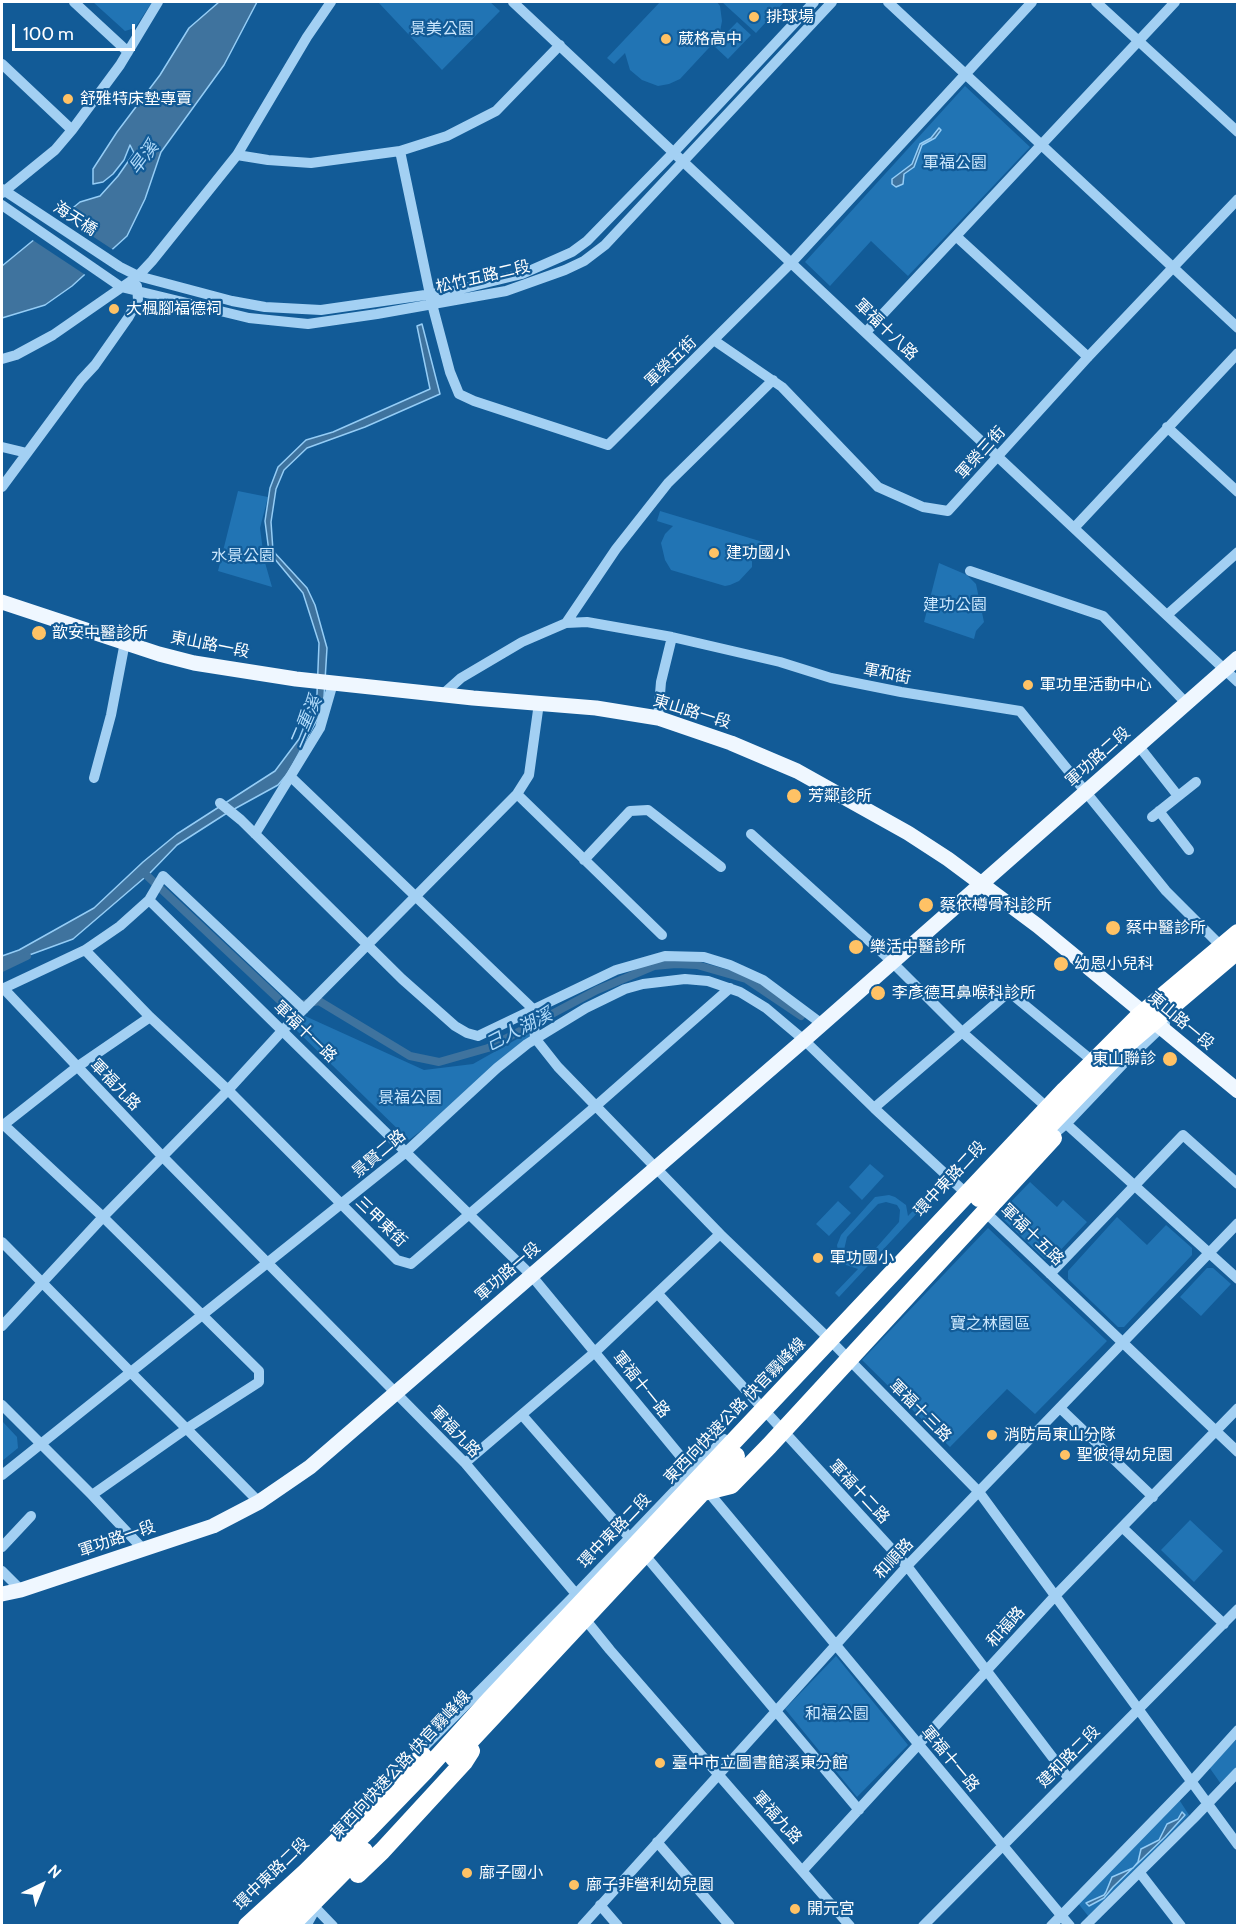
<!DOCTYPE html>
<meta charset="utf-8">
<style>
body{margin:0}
#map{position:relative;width:1239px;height:1927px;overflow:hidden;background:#125b97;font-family:Cabin,sans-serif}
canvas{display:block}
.frame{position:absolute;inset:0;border:3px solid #fff;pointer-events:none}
.north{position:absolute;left:12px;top:1855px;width:60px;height:60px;-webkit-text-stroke:4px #125b97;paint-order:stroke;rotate:43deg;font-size:16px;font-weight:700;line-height:24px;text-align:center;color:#fff}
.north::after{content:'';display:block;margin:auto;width:21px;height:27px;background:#fff;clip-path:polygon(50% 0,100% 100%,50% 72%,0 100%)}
.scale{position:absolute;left:12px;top:24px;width:123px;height:27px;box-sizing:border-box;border:3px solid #fff;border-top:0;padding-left:8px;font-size:18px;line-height:21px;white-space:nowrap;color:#fff;-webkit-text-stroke:4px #125b97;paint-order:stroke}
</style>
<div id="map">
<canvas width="1239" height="1927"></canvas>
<div class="frame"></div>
<div class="north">N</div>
<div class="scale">100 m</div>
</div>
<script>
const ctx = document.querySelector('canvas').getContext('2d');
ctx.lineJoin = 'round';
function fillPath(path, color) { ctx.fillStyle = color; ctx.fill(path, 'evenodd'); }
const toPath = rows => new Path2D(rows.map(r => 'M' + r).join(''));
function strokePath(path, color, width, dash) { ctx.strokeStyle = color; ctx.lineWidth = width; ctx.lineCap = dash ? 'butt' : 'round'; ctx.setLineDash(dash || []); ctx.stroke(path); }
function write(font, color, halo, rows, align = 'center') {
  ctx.font = font + ' Cabin,"Noto Sans TC",sans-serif'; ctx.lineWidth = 4.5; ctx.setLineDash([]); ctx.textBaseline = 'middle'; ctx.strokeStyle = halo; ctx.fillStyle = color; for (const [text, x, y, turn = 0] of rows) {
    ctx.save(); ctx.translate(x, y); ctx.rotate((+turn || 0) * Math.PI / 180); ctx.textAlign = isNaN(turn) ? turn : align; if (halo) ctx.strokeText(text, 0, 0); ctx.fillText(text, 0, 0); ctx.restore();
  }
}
const green = toPath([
 [93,2,152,2,135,28,125,31],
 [378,2,490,2,500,11,442,70],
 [660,2,717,2,720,6,722,21,719,37,680,79,669,84,658,86,642,80,630,70,625,53,614,64,607,58],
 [722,2,784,2,756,33],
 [737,22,751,35,728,59,714,46],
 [965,86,1030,147,908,276,871,241,830,286,805,262],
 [238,491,268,497,260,528,264,559,272,587,218,571],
 [660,511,763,542,761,550,752,548,752,567,739,581,730,585,725,586,671,570,665,560,661,543,665,534,673,526,657,521],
 [939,563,967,575,976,584,984,622,976,631,974,639,924,622],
 [305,1016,424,1070,473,1064,533,1030,539,1039,409,1140,293,1027],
 [870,1164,884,1176,862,1200,849,1187],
 [1030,1182,1057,1207,1063,1200,1087,1222,1053,1258,1045,1259,1002,1218,1002,1211],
 [930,1193,933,1196,839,1297,835,1293,858,1269,846,1265,838,1252,837,1245,841,1235,875,1197,889,1195,895,1197,906,1205,908,1216],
 [886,1202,897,1205,900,1210,899,1222,868,1257,860,1261,847,1258,844,1250,847,1237,878,1204],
 [838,1201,851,1213,829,1236,816,1224],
 [1117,1217,1147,1245,1166,1225,1192,1248,1192,1255,1124,1327,1118,1327,1068,1279,1068,1271],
 [988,1228,1107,1341,1035,1414,1007,1389,950,1447,862,1360],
 [1207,1268,1213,1268,1231,1284,1201,1316,1180,1297],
 [2,1421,17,1437,18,1448,2,1461],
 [1190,1520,1223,1551,1194,1582,1161,1550],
 [836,1656,908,1745,857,1797,785,1709],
 [1237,1739,1237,1767,1221,1784,1209,1767],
 [1178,1798,1189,1815,1089,1917,1077,1902]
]);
const water = toPath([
 [219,2,257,2,224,65,161,152,145,199,127,236,72,286,45,305,2,318,2,266,80,202,100,196,118,176,134,153,130,145,124,160,113,174,103,182,93,184,93,169,117,132,160,75,189,28,219,2],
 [939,128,941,130,935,138,922,145,914,167,904,174,903,184,896,187,892,184,892,179,912,164,920,144,931,138,939,128],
 [422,324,440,394,365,427,307,448,284,470,276,489,271,522,273,551,307,588,315,605,327,648,324,697,318,718,288,773,278,785,227,813,177,845,150,873,73,939,2,965,2,956,19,950,94,908,143,862,177,834,275,771,299,739,317,694,319,643,303,593,269,552,265,521,270,488,278,467,306,440,333,432,430,389,417,326,422,324],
 [1182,1812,1185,1815,1165,1837,1113,1887,1104,1898,1089,1906,1086,1903,1104,1895,1106,1892,1112,1877,1133,1868,1138,1862,1141,1849,1159,1840,1167,1824,1178,1819,1182,1812]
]);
const pier = toPath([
 [60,215,115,251,87,276,31,239]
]);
const canal = toPath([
 [142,871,287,1007,319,1001,410,1056,439,1062,488,1048,597,990,654,966,676,964,697,965,746,979,801,1016],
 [2,968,27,956]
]);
const minor = toPath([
 [74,2,128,52],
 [513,2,1238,682],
 [888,2,1238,328],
 [1096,2,1238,132],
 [2,64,72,130],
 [400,151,432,304,450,372,459,394,474,401,608,445,792,262,1032,2],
 [237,155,268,160,311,163,400,151,447,136,496,111,560,45],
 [2,189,120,267,138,276,232,301,265,307,321,310,453,291,485,283,522,274,554,260,572,252,587,241,674,152,814,2],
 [2,193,55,150,72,130,120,65,158,2],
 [2,205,121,287,249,318,308,324,377,314,506,291,565,270,584,261,605,245,832,2],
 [957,237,1088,357],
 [866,332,1175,2],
 [715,341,782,387,878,487,923,507,948,511,1088,357,1238,199],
 [2,359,16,355,53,335,138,276,152,261,237,155,307,37,331,2],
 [1167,427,1238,492],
 [2,447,27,453],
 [2,487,81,380,95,365,128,318,138,300,137,286],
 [1074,528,1238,353],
 [970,571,1103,616,1186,703],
 [1167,615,1238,552],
 [566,623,616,549,668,483,773,380],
 [442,695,461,678,522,642,566,623,587,622,672,637,780,662,831,678,901,692,1020,711,1166,891,1225,950],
 [658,718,661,682,672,637],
 [1138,745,1178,796],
 [291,777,533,1009],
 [94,778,111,715,125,642],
 [517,794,662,935],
 [220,803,241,820,402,979,455,1026,467,1033,478,1036,616,970,665,956,704,957,730,965,763,980,822,1024],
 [1159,811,1189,850],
 [1152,817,1196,782],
 [255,834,320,728,333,683],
 [751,834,887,957,963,1033,1050,1110],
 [584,860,630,811,648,810,721,867],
 [149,900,531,1275,696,1475],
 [85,950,150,1017,228,1090,397,1260,411,1264,597,1105,730,988],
 [2,989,85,950,120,926,149,900,163,876,304,1009],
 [4,989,162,1156,465,1463,576,1594,578,1600],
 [533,1009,535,1038,558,1067,720,1234,824,1334,979,1492,1238,1845],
 [874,1108,1009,992,1089,1058],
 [1062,1120,1238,1279],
 [4,1125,103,1217,259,1371,259,1382,186,1429,92,1495],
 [2,1126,77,1067,150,1017],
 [1048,1139,1066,1124,1124,1063,1165,1024],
 [982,1209,1238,1452],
 [2,1242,259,1502],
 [1050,1274,1183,1135,1238,1184],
 [658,1294,907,1566,1069,1779],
 [2,1326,103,1217,228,1090,282,1031,517,794,529,775,539,703],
 [2,1405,92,1495,143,1549],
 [1060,1408,1153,1497],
 [522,1415,649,1560,859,1810],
 [465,1463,595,1352,720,1234],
 [2,1475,406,1152,497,1068,527,1044,586,1008,625,989,643,984,685,979,708,981,740,992,766,1008,804,1040,874,1108,969,1196],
 [705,1488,1070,1926],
 [1123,1528,1224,1624],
 [2,1547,31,1516],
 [2,1571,21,1590],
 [585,1614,589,1624,610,1650,850,1926],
 [414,1757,576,1594,724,1439],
 [657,1842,730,1926],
 [803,1870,1055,1596,1238,1408],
 [1140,1873,1181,1926],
 [308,1900,333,1926],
 [600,1905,618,1926],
 [306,1926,316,1908],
 [582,1926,907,1566,1238,1223],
 [923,1926,1238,1609],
 [1051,1926,1191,1782,1238,1730],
 [1085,1926,1194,1818,1238,1772]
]);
const major = toPath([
 [2,602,159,654,194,663,296,679,473,698,596,708,658,718,731,743,797,771,908,833,948,859,1038,926,1238,1091],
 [2,1594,21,1590,213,1526,259,1502,310,1467,804,1040,1238,658]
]);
const highway = toPath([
 [979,1198,1132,1040,1238,950],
 [703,1492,731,1485,769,1446,1053,1138],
 [454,1758,736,1456],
 [358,1874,382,1851,464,1762,471,1751],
 [247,1926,306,1872,423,1756],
 [269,1926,368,1830,425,1771,484,1706,1065,1090,1137,1018,1238,933],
 [290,1926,364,1851]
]);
const markers = [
 [754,17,6,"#ffc265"],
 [666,39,6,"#ffc265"],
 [68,99,6,"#ffc265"],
 [114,309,6,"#ffc265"],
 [714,553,6,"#ffc265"],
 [39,633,8,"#ffc265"],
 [1028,685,6,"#ffc265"],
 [794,796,8,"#ffc265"],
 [926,905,8,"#ffc265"],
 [1113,928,8,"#ffc265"],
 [856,947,8,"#ffc265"],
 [1061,964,8,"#ffc265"],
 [878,993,8,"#ffc265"],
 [1170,1059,8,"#ffc265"],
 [818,1258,6,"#ffc265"],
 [992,1435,6,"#ffc265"],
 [1065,1455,6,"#ffc265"],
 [660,1763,6,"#ffc265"],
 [467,1873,6,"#ffc265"],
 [574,1885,6,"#ffc265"],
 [795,1909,6,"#ffc265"]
];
const poiNames = [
 ["排球場",766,17],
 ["葳格高中",678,39],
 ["舒雅特床墊專賣",80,99],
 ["大楓腳福德祠",126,309],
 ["建功國小",726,553],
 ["歆安中醫診所",52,633],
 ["軍功里活動中心",1040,685],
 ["芳鄰診所",808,796],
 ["蔡依樽骨科診所",940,905],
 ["蔡中醫診所",1126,928],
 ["樂活中醫診所",870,947],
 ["幼恩小兒科",1074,964],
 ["李彥德耳鼻喉科診所",892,993],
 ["東山聯診",1156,1059,"right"],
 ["軍功國小",830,1258],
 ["消防局東山分隊",1004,1435],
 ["聖彼得幼兒園",1077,1455],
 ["臺中市立圖書館溪東分館",672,1763],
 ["廍子國小",479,1873],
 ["廍子非營利幼兒園",586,1885],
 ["開元宮",807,1909]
];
const parkNames = [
 ["景美公園",442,29],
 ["軍福公園",955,163],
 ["水景公園",243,556],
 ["建功公園",955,605],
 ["景福公園",410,1098],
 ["寶之林園區",990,1324],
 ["和福公園",837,1714]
];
const streetNames = [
 ["海天橋",75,219,33],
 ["松竹五路二段",483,277,-13],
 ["軍福十八路",886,330,44],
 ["軍榮五街",671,362,-44],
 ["軍榮三街",981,453,-48],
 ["東山路一段",210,645,11],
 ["軍和街",887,674,11],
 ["東山路一段",692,712,17],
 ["軍功路二段",1098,757,-42],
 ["東山路一段",1181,1021,40],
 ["軍福十一路",305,1032,44],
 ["軍福九路",115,1085,46],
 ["景賢二路",379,1154,-40],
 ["環中東路二段",950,1179,-47],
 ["三甲東街",381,1222,44],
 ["軍福十五路",1032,1235,44],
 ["軍功路一段",508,1272,-41],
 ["軍福十一路",641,1385,51],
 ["東西向快速公路 快官霧峰線",735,1411,-46],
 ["軍福十三路",920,1411,45],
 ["軍福九路",455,1432,46],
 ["軍福十二路",859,1492,47],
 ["環中東路二段",615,1531,-46],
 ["軍功路一段",117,1539,-19],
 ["和順路",894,1559,-47],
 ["和福路",1006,1627,-48],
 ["建和路二段",1069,1757,-45],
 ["軍福十一路",950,1759,50],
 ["東西向快速公路 快官霧峰線",401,1765,-47],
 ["軍福九路",777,1818,48],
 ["環中東路二段",272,1874,-44]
];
const waterNames = [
 ["旱溪",144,158,-53],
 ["二重溪",306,722,-67],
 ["己人湖溪",519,1030,-27]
];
fillPath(green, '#2174b4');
fillPath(water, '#3f739e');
strokePath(water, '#95cdf6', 1.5);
fillPath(pier, '#125b97');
strokePath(canal, '#3f739e', 8);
strokePath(minor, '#a3d0f3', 10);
strokePath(major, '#eff7ff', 15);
strokePath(highway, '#fff', 18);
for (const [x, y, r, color] of markers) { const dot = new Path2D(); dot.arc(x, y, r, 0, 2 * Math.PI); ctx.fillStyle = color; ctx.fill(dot); strokePath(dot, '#125b97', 2); }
write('16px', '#fff', '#125b97', poiNames, 'left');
write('16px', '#cbe7fd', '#125b97', parkNames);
write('16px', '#fff', '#125b97', streetNames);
write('italic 18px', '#afdafa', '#125b97', waterNames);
</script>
